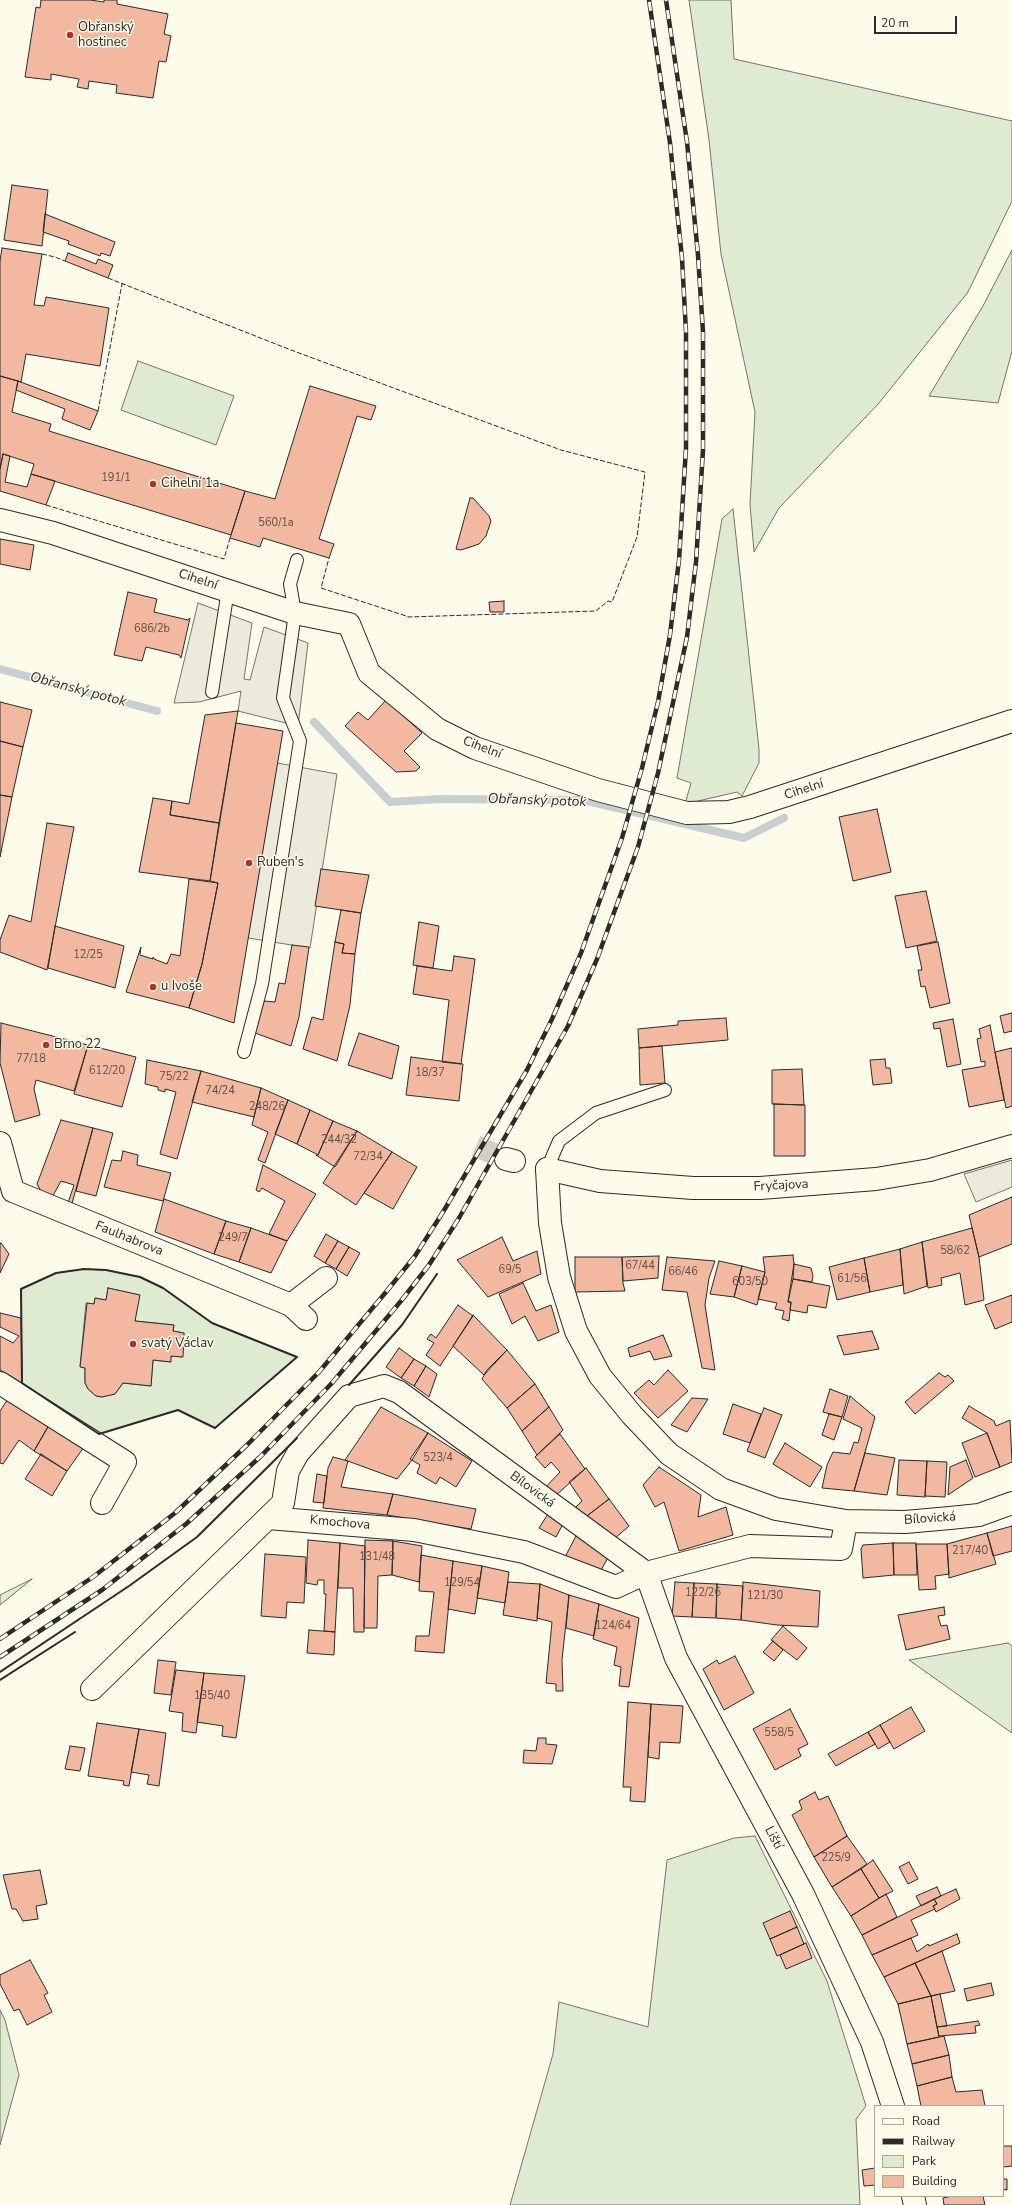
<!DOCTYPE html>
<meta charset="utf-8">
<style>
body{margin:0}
#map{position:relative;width:1012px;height:2205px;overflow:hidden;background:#fdfbea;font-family:"Nunito Sans",sans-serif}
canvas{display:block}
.legend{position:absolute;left:874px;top:2105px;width:130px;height:92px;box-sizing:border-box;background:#fdfbea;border:1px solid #a9a89e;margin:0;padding:5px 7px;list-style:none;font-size:12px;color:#2b2b2b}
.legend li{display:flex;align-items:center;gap:8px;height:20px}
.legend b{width:20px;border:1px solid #a9a89e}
.scale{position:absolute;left:874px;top:16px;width:83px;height:18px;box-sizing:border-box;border:2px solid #2b2b2b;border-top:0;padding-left:5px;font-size:12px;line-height:14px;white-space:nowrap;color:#2b2b2b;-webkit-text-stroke:3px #fdfbea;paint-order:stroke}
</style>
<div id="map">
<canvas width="1012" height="2205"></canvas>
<ul class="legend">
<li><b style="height:5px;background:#fdfbea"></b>Road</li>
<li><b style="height:5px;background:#2b2b2b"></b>Railway</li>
<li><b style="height:11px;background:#deebd1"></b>Park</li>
<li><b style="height:11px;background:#f2b8a0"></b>Building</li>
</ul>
<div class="scale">20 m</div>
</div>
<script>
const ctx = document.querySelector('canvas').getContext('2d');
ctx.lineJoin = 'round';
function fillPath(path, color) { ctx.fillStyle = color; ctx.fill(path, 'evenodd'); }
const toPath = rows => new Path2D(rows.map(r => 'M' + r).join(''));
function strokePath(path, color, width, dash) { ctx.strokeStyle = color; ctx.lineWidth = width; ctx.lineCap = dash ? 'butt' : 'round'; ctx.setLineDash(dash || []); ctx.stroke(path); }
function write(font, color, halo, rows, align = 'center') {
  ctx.font = font + ' "Nunito Sans",sans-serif'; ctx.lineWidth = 3; ctx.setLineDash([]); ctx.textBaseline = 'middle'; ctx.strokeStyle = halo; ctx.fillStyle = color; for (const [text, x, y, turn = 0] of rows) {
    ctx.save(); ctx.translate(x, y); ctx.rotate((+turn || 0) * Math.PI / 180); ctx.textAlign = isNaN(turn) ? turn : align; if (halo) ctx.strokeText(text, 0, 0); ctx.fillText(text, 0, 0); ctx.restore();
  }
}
const green = toPath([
 [689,0,731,0,734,59,1012,121,1012,201,968,292,879,403,779,508,754,552,750,504,755,412,721,254,709,140,689,0],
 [1012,250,1012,351,998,403,929,396,983,306,1012,250],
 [138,361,234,396,216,445,121,410,138,361],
 [733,509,759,749,759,763,742,796,737,792,685,804,691,783,677,778,722,519,733,509],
 [84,1269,106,1270,140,1277,163,1288,212,1323,297,1357,215,1428,178,1410,99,1434,22,1383,21,1289,56,1273,84,1269],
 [108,1288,139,1295,135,1321,174,1325,173,1331,184,1333,182,1357,171,1356,170,1362,153,1360,151,1386,123,1383,115,1394,102,1397,96,1396,88,1389,85,1383,85,1368,80,1366,86,1303,94,1304,95,1298,106,1300,108,1288],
 [32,1579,0,1605,0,1595,32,1579],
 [1008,1643,1012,1646,1012,1733,909,1660,1008,1643],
 [755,1836,827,1981,866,2106,856,2119,860,2205,510,2205,553,2054,559,2002,648,2027,667,1860,734,1838,755,1836],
 [0,2010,5,2020,19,2075,0,2145,0,2010]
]);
const parking = toPath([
 [198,603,252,623,244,679,250,680,264,627,308,643,298,726,238,711,241,691,199,702,174,703,198,603],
 [277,763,337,774,310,948,248,938,277,763],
 [1012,1160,1012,1187,976,1202,964,1174,1012,1160]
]);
const stream = toPath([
 [0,669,157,711],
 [314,722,390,802,440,799,583,800,744,838,784,818]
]);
const building = toPath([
 [41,0,90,0,104,2,104,0,117,0,117,4,168,14,164,34,171,36,166,62,159,61,153,98,116,93,117,85,89,81,88,89,77,87,79,79,51,74,51,80,25,77,36,7,40,8,41,0],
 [12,185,48,190,42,246,4,240,12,185],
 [45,214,115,242,110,256,101,253,100,256,68,244,69,241,43,232,45,214],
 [2,248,42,254,34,305,44,306,46,297,109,308,100,366,26,354,21,382,0,376,0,261,2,248],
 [68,253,96,264,98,259,113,265,108,278,65,261,68,253],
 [0,376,18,381,12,412,51,424,49,431,245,491,231,535,31,474,34,464,3,454,0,469,0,376],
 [18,381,98,411,90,430,62,419,65,409,16,390,18,381],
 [310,386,376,406,371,420,357,416,319,539,334,544,329,558,263,538,260,547,230,538,245,491,275,499,310,386],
 [3,454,10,456,5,482,27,487,31,474,55,481,46,505,0,491,0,469,3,454],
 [470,498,473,498,489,516,491,521,486,536,479,544,461,550,456,549,470,498],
 [0,539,34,545,30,570,0,564,0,539],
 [128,592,157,599,154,612,188,620,190,618,181,658,179,655,146,647,142,661,114,655,128,592],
 [504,601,504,612,490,612,489,602,504,601],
 [386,700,422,733,404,751,420,767,416,771,396,772,345,726,358,712,368,720,386,700],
 [0,702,32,710,23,747,0,741,0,702],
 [238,711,219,823,170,815,172,801,189,804,205,715,238,711],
 [236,723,283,731,234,1023,189,1008,202,964,218,883,210,881,236,723],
 [0,741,23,747,12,797,0,795,0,741],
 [0,795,12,797,0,857,0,795],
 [153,798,172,801,170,815,219,823,210,881,139,872,153,798],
 [877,809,891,872,853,881,839,817,877,809],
 [47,823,74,827,47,970,0,952,0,940,9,915,31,922,47,823],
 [321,869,369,875,361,913,315,906,321,869],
 [189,879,218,883,202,964,189,1008,126,992,141,947,140,955,153,959,153,957,154,959,167,964,171,954,180,956,189,879],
 [926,891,937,941,906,948,895,896,926,891],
 [341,910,361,913,355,954,342,953,344,944,335,942,341,910],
 [419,922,439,926,433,968,413,965,419,922],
 [55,926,124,946,115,988,48,968,55,926],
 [335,942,344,944,342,953,355,954,350,1005,337,1061,303,1049,312,1017,323,1020,335,942],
 [938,942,950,1003,930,1008,925,986,921,987,918,970,922,970,917,946,938,942],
 [292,945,309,947,299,1017,291,1046,255,1033,264,1001,275,1002,279,983,285,984,292,945],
 [454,956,475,959,461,1064,442,1062,449,1000,413,994,417,966,452,971,454,956],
 [1012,1013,1012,1031,1004,1033,1000,1016,1012,1013],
 [726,1018,728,1040,639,1048,638,1029,678,1025,678,1021,726,1018],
 [953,1019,961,1064,947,1067,940,1028,934,1029,933,1023,953,1019],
 [1,1023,88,1045,74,1091,36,1080,34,1089,40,1115,15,1122,0,1063,1,1023],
 [990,1025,1004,1100,969,1107,962,1070,985,1066,985,1061,981,1062,977,1039,981,1038,979,1029,990,1025],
 [359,1033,399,1046,392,1079,348,1065,359,1033],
 [88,1045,136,1057,122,1107,74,1094,88,1045],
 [662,1046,665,1083,640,1085,639,1048,662,1046],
 [1012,1048,1012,1106,1006,1108,995,1052,1012,1048],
 [411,1057,463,1064,459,1101,406,1095,411,1057],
 [885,1059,886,1068,890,1068,892,1083,873,1085,870,1060,885,1059],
 [147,1060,201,1071,177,1159,160,1154,176,1092,165,1089,165,1092,158,1090,158,1087,145,1084,147,1060],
 [802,1069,804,1105,772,1104,772,1070,802,1069],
 [201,1071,261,1088,254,1117,192,1102,201,1071],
 [261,1088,288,1100,265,1163,258,1160,268,1132,252,1125,261,1088],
 [288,1100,310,1110,297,1144,275,1134,288,1100],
 [774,1104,805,1105,805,1156,774,1156,774,1104],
 [310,1110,333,1121,318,1155,297,1144,310,1110],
 [61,1120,93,1128,71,1207,67,1206,74,1185,61,1181,50,1201,45,1198,37,1184,61,1120],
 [333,1121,357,1131,335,1167,316,1155,318,1155,333,1121],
 [93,1128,113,1133,96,1196,76,1191,93,1128],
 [357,1131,392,1152,356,1205,323,1183,357,1131],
 [123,1151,138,1155,137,1165,171,1173,163,1201,104,1187,112,1160,121,1161,123,1151],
 [392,1152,417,1167,393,1209,364,1193,392,1152],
 [263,1165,316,1194,287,1241,269,1234,285,1201,262,1188,259,1192,256,1190,263,1165],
 [1012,1197,1012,1244,979,1257,969,1215,1012,1197],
 [164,1199,226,1221,214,1254,155,1232,164,1199],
 [226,1221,251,1228,239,1262,214,1254,226,1221],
 [251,1228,287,1241,271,1273,239,1262,251,1228],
 [972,1228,979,1257,984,1300,965,1305,960,1273,941,1278,942,1285,928,1288,922,1242,972,1228],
 [326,1234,338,1241,325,1263,314,1256,326,1234],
 [502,1237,513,1261,537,1251,541,1274,488,1297,457,1260,502,1237],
 [338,1241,349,1247,336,1269,325,1263,338,1241],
 [922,1242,927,1286,904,1294,900,1249,922,1242],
 [1,1243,9,1254,0,1273,0,1244,1,1243],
 [349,1247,360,1253,347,1276,336,1269,349,1247],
 [900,1249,903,1285,870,1292,864,1258,900,1249],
 [793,1255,794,1264,788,1302,791,1302,789,1321,782,1319,784,1311,775,1309,777,1303,758,1299,765,1272,763,1257,793,1255],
 [659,1256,658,1278,623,1281,622,1257,659,1256],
 [575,1257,622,1257,623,1283,625,1291,575,1292,575,1257],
 [667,1257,715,1261,709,1278,705,1305,715,1370,702,1368,687,1292,662,1290,667,1257],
 [864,1258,870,1292,837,1300,829,1267,864,1258],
 [719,1261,742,1266,734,1297,710,1294,719,1261],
 [794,1264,811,1268,813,1276,812,1282,793,1279,794,1264],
 [742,1266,765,1272,757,1305,734,1297,742,1266],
 [793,1279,830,1286,826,1308,808,1305,807,1313,790,1310,791,1302,788,1302,793,1279],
 [523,1283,536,1311,551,1305,559,1332,538,1341,525,1316,512,1324,499,1294,523,1283],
 [108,1288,140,1295,135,1321,174,1325,173,1331,184,1333,183,1357,171,1356,171,1362,153,1360,151,1386,123,1383,115,1394,102,1397,96,1396,88,1389,85,1383,85,1368,80,1367,87,1303,94,1304,95,1298,106,1300,108,1288],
 [1012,1295,1012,1322,995,1329,985,1305,1012,1295],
 [458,1305,473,1316,440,1366,426,1355,434,1343,427,1339,431,1334,436,1338,458,1305],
 [0,1313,21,1318,22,1383,0,1370,0,1336,13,1343,19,1336,0,1327,0,1313],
 [473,1315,507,1350,484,1375,453,1346,473,1315],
 [872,1331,879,1349,844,1355,837,1336,872,1331],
 [663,1335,672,1356,654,1360,650,1351,630,1357,628,1348,663,1335],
 [399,1348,414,1359,401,1378,386,1367,399,1348],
 [507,1350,535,1384,507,1408,482,1379,487,1370,507,1350],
 [414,1359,426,1366,414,1386,401,1378,414,1359],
 [426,1366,437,1374,429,1397,414,1386,426,1366],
 [668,1370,688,1391,658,1418,634,1393,649,1380,654,1385,668,1370],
 [939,1373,945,1377,948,1375,954,1381,915,1414,905,1402,939,1373],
 [535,1384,549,1407,522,1431,507,1408,535,1384],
 [830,1389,848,1396,842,1417,823,1412,830,1389],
 [850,1396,875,1417,854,1491,822,1488,827,1465,833,1452,850,1454,854,1442,858,1443,862,1428,843,1419,850,1396],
 [692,1398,708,1399,687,1432,671,1425,692,1398],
 [8,1399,49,1425,34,1451,19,1440,3,1464,0,1463,0,1411,8,1399],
 [733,1404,761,1414,750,1443,723,1434,733,1404],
 [969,1406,994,1421,996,1426,1010,1420,1012,1462,1000,1467,987,1433,962,1418,969,1406],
 [381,1407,428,1433,412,1460,397,1479,345,1460,381,1407],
 [549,1407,563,1430,537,1455,522,1431,549,1407],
 [764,1408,782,1415,765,1458,747,1451,764,1408],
 [829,1414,842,1417,834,1440,822,1435,829,1414],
 [49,1425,84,1447,67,1471,34,1451,49,1425],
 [428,1433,472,1461,456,1487,440,1477,436,1484,417,1473,420,1465,410,1459,428,1433],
 [987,1433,1000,1467,975,1477,962,1443,987,1433],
 [560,1434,585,1469,553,1498,543,1490,560,1472,551,1462,545,1468,535,1457,560,1434],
 [785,1443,822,1467,810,1487,773,1464,785,1443],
 [865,1453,895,1458,887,1495,854,1491,865,1453],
 [41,1454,67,1471,52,1496,25,1479,41,1454],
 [333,1457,348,1461,341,1487,393,1494,387,1515,323,1508,328,1468,333,1457],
 [899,1460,927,1461,925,1497,897,1495,899,1460],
 [966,1460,973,1478,948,1495,950,1467,966,1460],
 [927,1461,947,1462,945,1497,925,1496,927,1461],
 [659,1467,701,1495,698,1517,726,1507,733,1535,679,1551,664,1502,655,1507,643,1485,659,1467],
 [586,1468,609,1499,583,1519,572,1511,582,1501,569,1482,586,1468],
 [317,1474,327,1476,324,1503,313,1502,317,1474],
 [393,1494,476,1509,471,1529,387,1515,393,1494],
 [609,1499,629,1526,613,1540,583,1519,609,1499],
 [548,1514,564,1522,556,1537,539,1528,548,1514],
 [1012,1526,1012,1551,993,1556,987,1533,1012,1526],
 [578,1532,610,1554,600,1572,564,1559,578,1532],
 [987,1533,996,1564,949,1578,947,1544,987,1533],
 [308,1540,340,1543,335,1632,324,1631,326,1594,324,1594,324,1580,318,1580,317,1585,306,1583,308,1540],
 [365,1540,393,1541,392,1575,378,1576,377,1628,364,1628,365,1540],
 [393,1541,422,1546,419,1582,392,1575,393,1541],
 [340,1543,365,1546,364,1632,354,1632,353,1588,338,1588,340,1543],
 [893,1543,916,1543,917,1575,894,1575,893,1543],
 [893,1543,894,1575,863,1578,861,1549,863,1545,893,1543],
 [916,1544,947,1544,949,1574,935,1576,936,1589,919,1590,916,1544],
 [265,1554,306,1557,304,1603,287,1602,286,1618,261,1616,265,1554],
 [421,1555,453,1561,444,1653,415,1651,416,1636,429,1636,434,1592,419,1591,421,1555],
 [453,1561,482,1566,475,1614,448,1609,453,1561],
 [482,1566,509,1572,505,1603,477,1598,482,1566],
 [508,1582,540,1584,537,1621,503,1615,508,1582],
 [675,1582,694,1583,692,1617,672,1616,675,1582],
 [743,1582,820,1591,818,1627,777,1625,741,1620,743,1582],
 [694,1583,717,1584,716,1618,692,1617,694,1583],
 [540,1584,569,1595,562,1660,563,1691,556,1691,556,1684,546,1683,552,1622,537,1618,540,1584],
 [717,1584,743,1586,741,1620,716,1618,717,1584],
 [569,1595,599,1604,594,1636,566,1628,569,1595],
 [599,1604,639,1618,629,1687,619,1686,621,1667,614,1665,617,1647,593,1639,599,1604],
 [944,1607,945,1615,938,1616,941,1626,947,1625,950,1639,906,1650,898,1615,944,1607],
 [783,1626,807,1648,797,1660,771,1640,783,1626],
 [309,1630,335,1632,334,1655,307,1653,309,1630],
 [773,1641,783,1650,774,1661,763,1652,773,1641],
 [735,1656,754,1693,724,1710,703,1669,717,1660,719,1664,735,1656],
 [158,1660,176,1662,171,1695,154,1693,158,1660],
 [176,1670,204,1673,196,1733,182,1731,183,1713,169,1711,176,1670],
 [204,1673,245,1676,236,1738,222,1736,223,1726,197,1722,204,1673],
 [628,1702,651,1704,645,1802,630,1801,631,1787,623,1787,628,1702],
 [651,1704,683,1706,680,1743,660,1742,659,1759,648,1757,651,1704],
 [911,1707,925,1731,894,1749,880,1725,911,1707],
 [790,1709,808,1744,798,1749,801,1756,775,1770,753,1729,790,1709],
 [97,1723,139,1729,129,1786,123,1785,124,1781,88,1776,97,1723],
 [880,1725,890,1742,878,1749,868,1732,880,1725],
 [139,1729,166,1733,159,1786,147,1784,149,1775,131,1772,139,1729],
 [868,1732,875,1744,836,1766,828,1754,868,1732],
 [538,1738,546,1738,546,1744,557,1745,552,1764,523,1763,524,1750,536,1751,538,1738],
 [70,1746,85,1748,80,1771,65,1769,70,1746],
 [815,1792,819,1800,828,1796,847,1836,814,1857,792,1815,802,1809,799,1801,815,1792],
 [847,1836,867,1864,832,1887,814,1857,847,1836],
 [873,1860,893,1891,879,1898,861,1869,873,1860],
 [909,1862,918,1879,908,1884,899,1867,909,1862],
 [861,1869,879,1898,851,1916,832,1887,861,1869],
 [40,1870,47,1904,36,1906,38,1919,23,1921,16,1909,12,1909,3,1875,40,1870],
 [937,1887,941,1896,921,1906,916,1896,937,1887],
 [956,1889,960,1899,936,1912,933,1906,937,1904,934,1899,956,1889],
 [886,1894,897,1917,862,1935,851,1916,886,1894],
 [934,1899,937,1904,933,1906,935,1909,911,1920,918,1935,872,1955,862,1935,934,1899],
 [790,1911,797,1927,770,1939,763,1923,790,1911],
 [797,1927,804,1944,777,1956,770,1939,797,1927],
 [957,1934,960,1943,884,1977,872,1955,911,1938,917,1952,928,1944,929,1946,957,1934],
 [806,1943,812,1958,786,1969,780,1955,806,1943],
 [942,1951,955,1991,931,1996,915,1963,942,1951],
 [30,1960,48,1993,44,1995,52,2012,27,2025,19,2009,14,2011,0,1984,0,1975,30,1960],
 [915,1963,931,1996,898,2004,884,1977,915,1963],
 [991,1983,994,1995,967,2001,964,1989,991,1983],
 [940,1994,947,2026,937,2027,931,1996,940,1994],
 [931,1996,939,2037,907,2044,898,2004,931,1996],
 [978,2021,980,2025,975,2026,976,2033,939,2036,937,2027,978,2021],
 [944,2036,949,2055,912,2064,907,2044,944,2036],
 [949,2055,952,2077,917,2086,912,2064,949,2055],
 [952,2077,956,2092,982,2090,985,2106,921,2106,917,2086,952,2077],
 [1003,2146,1012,2146,1012,2166,1003,2167,1003,2146],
 [875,2168,875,2185,864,2186,862,2170,875,2168],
 [1003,2179,1007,2179,1007,2190,1003,2189,1003,2179],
 [952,2196,983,2196,985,2205,944,2205,943,2198,952,2196]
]);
const secondaryTunnel = toPath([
 [476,1146,506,1159]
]);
const lane = toPath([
 [212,692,228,590],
 [244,1052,262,984,300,741,283,698,295,613,290,584,297,560],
 [547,1169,559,1141,596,1113,665,1090]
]);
const street = toPath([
 [0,520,53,533,295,613,349,624,369,673,437,729,475,748,598,790,687,813,729,812,750,807,1012,721],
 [0,1143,13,1191],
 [547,1169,550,1223,559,1277,576,1331,600,1376,632,1415,669,1454,721,1489,776,1509,846,1521,905,1522,950,1518,979,1515,1012,1503],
 [13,1191,291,1305,306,1319],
 [291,1305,326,1278],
 [0,1383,125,1462,102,1503],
 [268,1518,414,1530,524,1552,616,1587,646,1573,750,1546,841,1549,846,1521],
 [646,1573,676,1658,803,1894,872,2042,893,2106],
 [92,1689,283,1503,288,1471,298,1453,349,1396,384,1386,399,1392,646,1573],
 [913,2196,915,2205]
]);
const secondary = toPath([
 [506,1159,514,1161],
 [547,1169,600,1181,693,1188,760,1188,876,1179,930,1170,1012,1146]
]);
const rail = toPath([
 [0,1639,93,1577,175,1513,247,1445,319,1372,386,1292,415,1256,443,1212,527,1070,552,1019,581,953,622,838,642,768,658,702,670,635,679,560,686,448,686,332,682,258,670,143,649,0],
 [0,1657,102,1590,186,1524,260,1457,332,1383,401,1301,429,1265,459,1218,568,1026,597,959,638,847,658,773,687,637,696,562,703,450,703,332,698,255,687,142,666,0]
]);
const fence = toPath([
 [42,254,55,257,65,261],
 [108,278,291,350,561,450,645,472,637,537,612,602,608,601,596,611,409,617,321,588,329,558],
 [98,411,122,284],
 [46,505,224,559,230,538]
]);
const wall = toPath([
 [84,1269,106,1270,140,1277,163,1288,212,1323,297,1357,215,1428,178,1410,99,1434,22,1383,21,1289,56,1273,84,1269],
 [349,1385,402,1325,437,1274],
 [0,1672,129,1586,197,1537,297,1438],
 [0,1680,75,1632]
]);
const markers = [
 [70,35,4,"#c62828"],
 [153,484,4,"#c62828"],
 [249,863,4,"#c62828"],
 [153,987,4,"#c62828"],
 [46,1045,4,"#c62828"],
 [133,1344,4,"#c62828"]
];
const numberNames = [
 ["191/1",116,478],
 ["560/1a",276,523],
 ["686/2b",152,629],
 ["12/25",88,955],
 ["77/18",31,1059],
 ["612/20",107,1071],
 ["18/37",430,1073],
 ["75/22",174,1077],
 ["74/24",220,1091],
 ["248/26",267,1107],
 ["244/32",339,1140],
 ["72/34",368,1157],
 ["249/7",233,1238],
 ["58/62",955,1251],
 ["67/44",640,1266],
 ["69/5",510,1270],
 ["66/46",683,1272],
 ["61/56",852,1279],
 ["603/50",750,1282],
 ["523/4",438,1458],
 ["217/40",970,1551],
 ["131/48",377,1557],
 ["129/54",462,1583],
 ["122/26",703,1593],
 ["121/30",765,1596],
 ["124/64",613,1626],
 ["135/40",212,1696],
 ["558/5",779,1733],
 ["225/9",836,1858]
];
const poiNames = [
 ["Obřanský",78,28],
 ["hostinec",78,43],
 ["Cihelní 1a",161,484],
 ["Ruben's",257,863],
 ["u Ivoše",161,987],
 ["Brno 22",54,1045],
 ["svatý Václav",141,1344]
];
const streetNames = [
 ["Cihelní",198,580,18],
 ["Cihelní",482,748,21],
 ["Cihelní",804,790,-18],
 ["Fryčajova",781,1186,-3],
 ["Faulhabrova",129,1239,22],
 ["Bílovická",532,1490,36],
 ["Bílovická",930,1519,-4],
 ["Kmochova",340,1523,5],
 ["Liští",773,1838,62]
];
const waterNames = [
 ["Obřanský potok",78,690,15],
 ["Obřanský potok",537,801,2]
];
fillPath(green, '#deebd1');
strokePath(green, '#74746e', 1);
fillPath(parking, '#eceadb');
strokePath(parking, '#74746e', 1);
strokePath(stream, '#c7d0d0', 8);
fillPath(building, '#f2b8a0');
strokePath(building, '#2b2b2b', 1);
strokePath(secondaryTunnel, '#d3d1c4', 22, [22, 11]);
strokePath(lane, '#2b2b2b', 14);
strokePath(street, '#2b2b2b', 24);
strokePath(secondary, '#2b2b2b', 24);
strokePath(lane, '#fdfbea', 12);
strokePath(street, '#fdfbea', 22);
strokePath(secondary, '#fdfbea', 22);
strokePath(rail, '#2b2b2b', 4.5);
strokePath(rail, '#fdfbea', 3, [9]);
strokePath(fence, '#2b2b2b', 1, [5, 2]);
strokePath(wall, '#2b2b2b', 2);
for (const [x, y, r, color] of markers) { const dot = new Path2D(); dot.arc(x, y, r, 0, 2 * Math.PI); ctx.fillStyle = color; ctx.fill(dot); strokePath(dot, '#fdfbea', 1.5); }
write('11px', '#5d4e48', null, numberNames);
write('13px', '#2b2b2b', '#fdfbea', poiNames, 'left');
write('13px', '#2b2b2b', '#fdfbea', streetNames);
write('italic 14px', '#2b2b2b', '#fdfbea', waterNames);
</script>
